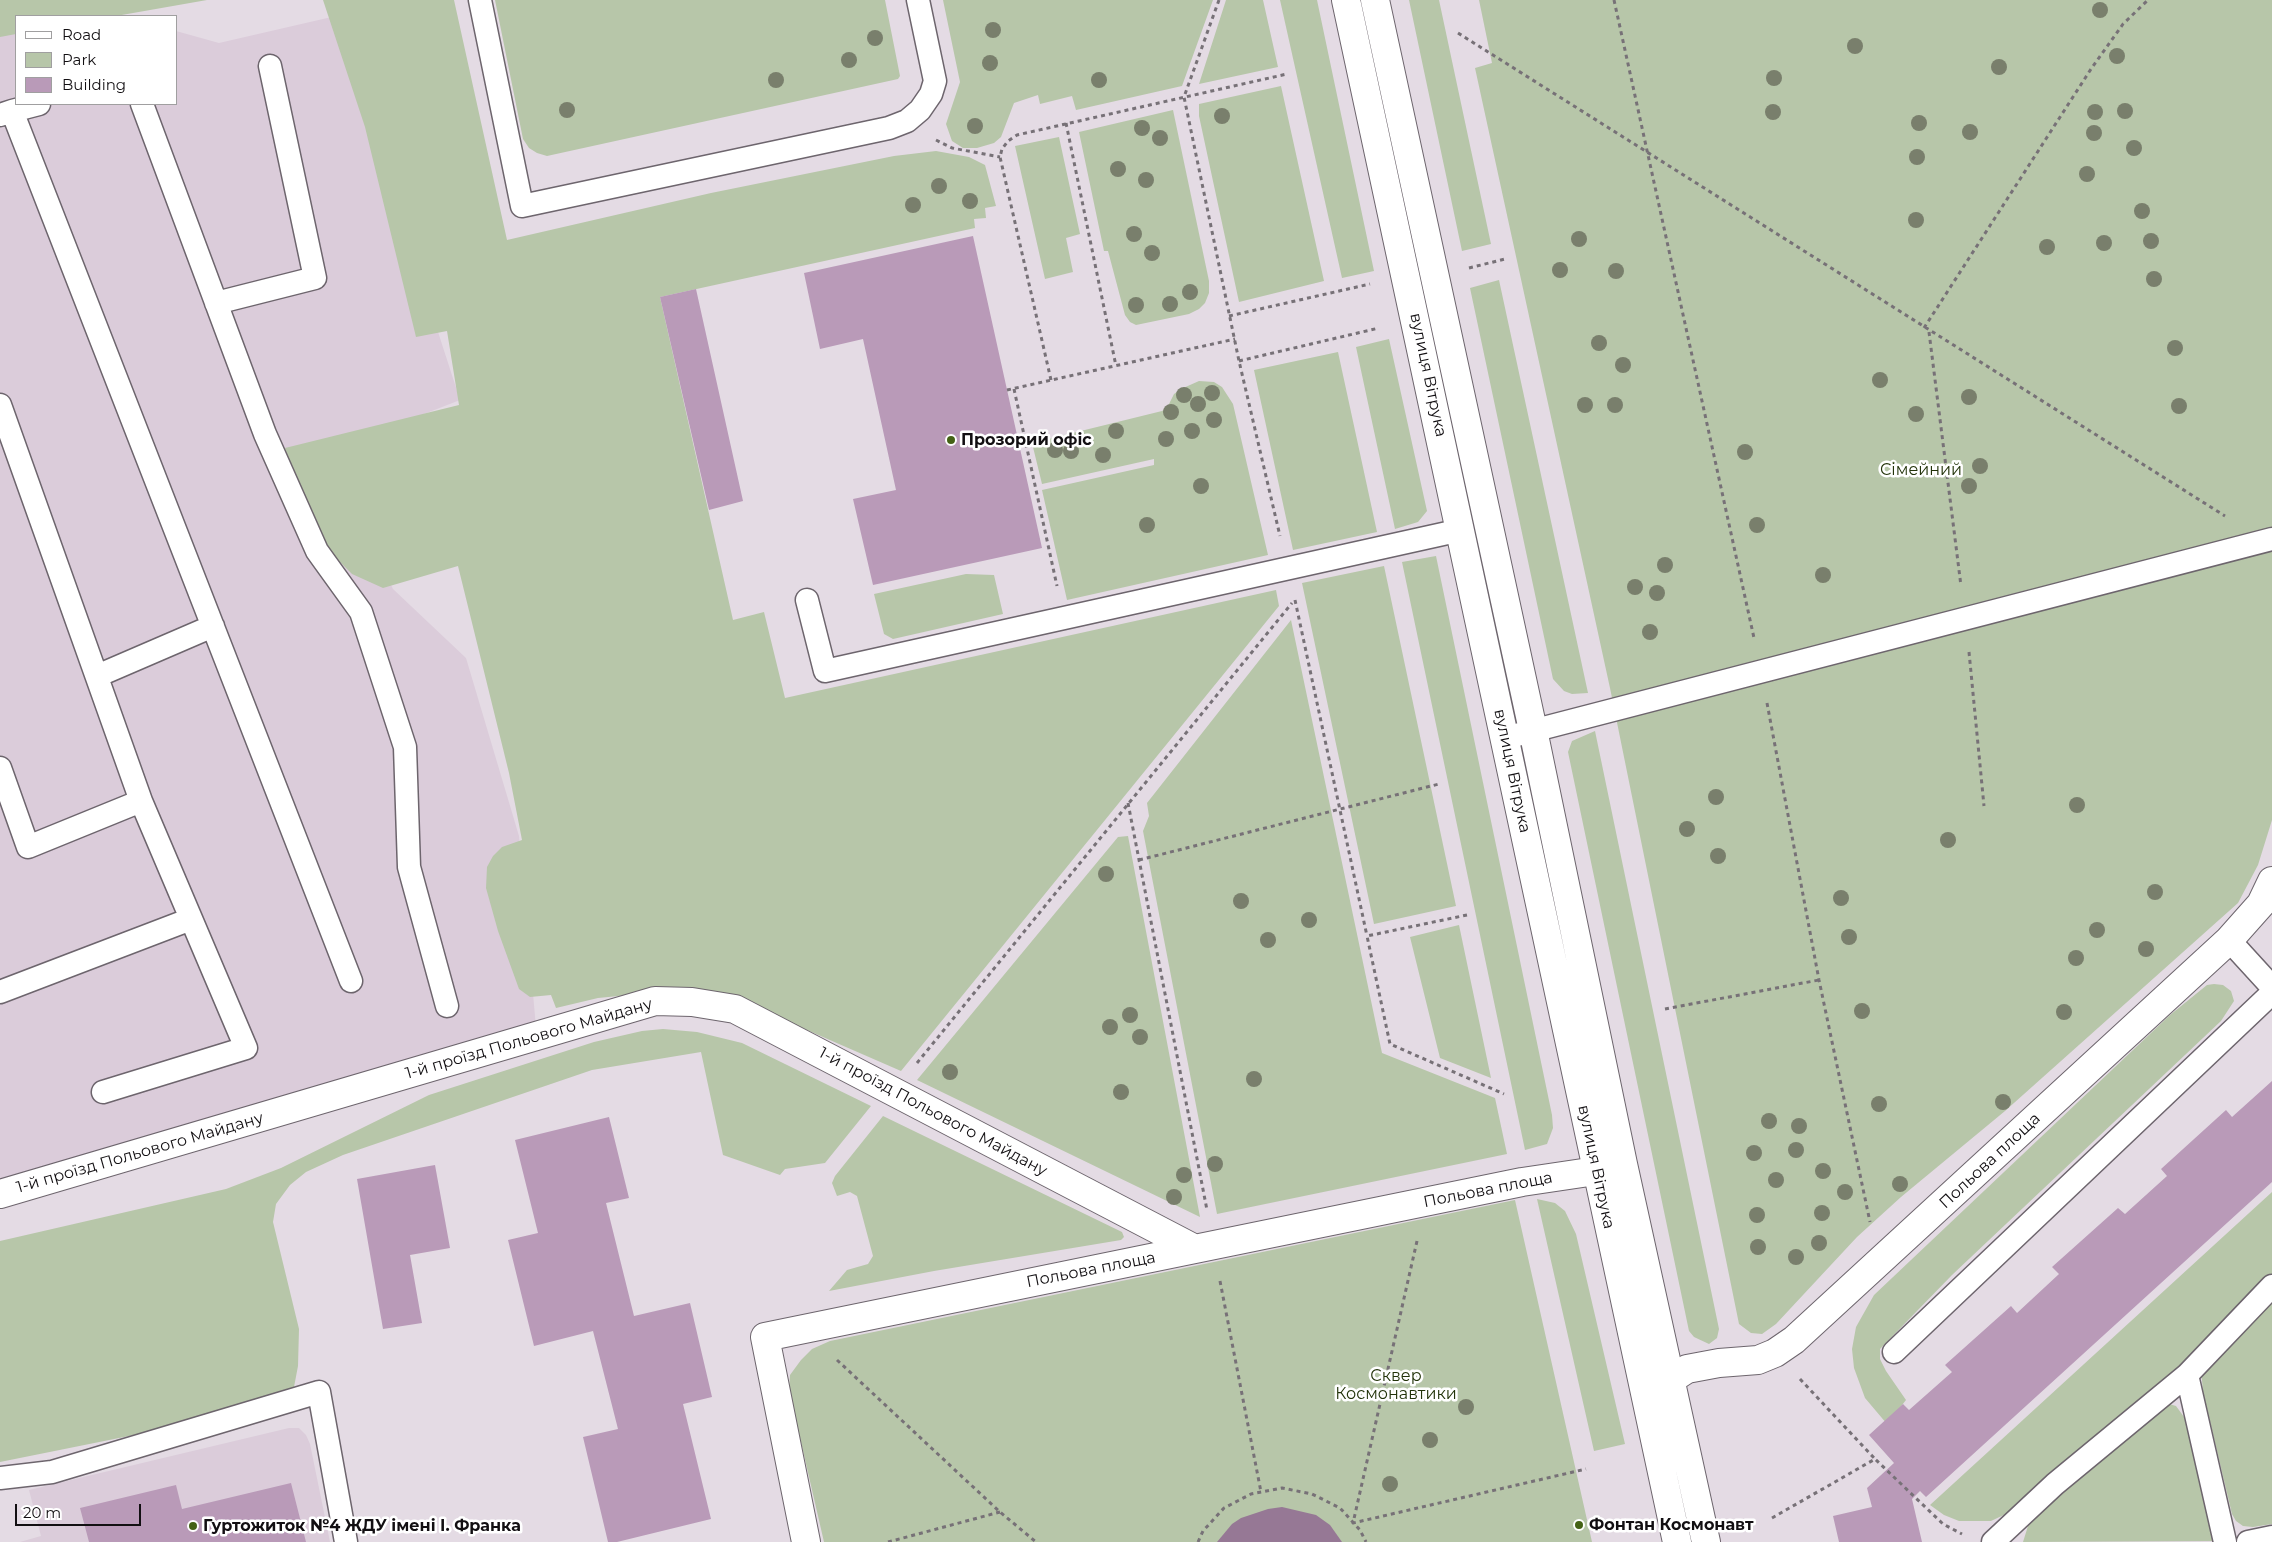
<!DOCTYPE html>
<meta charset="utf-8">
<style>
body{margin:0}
#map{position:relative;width:2272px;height:1542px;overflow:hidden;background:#e4dbe4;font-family:Montserrat,sans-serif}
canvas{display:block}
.legend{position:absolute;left:15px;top:15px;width:162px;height:90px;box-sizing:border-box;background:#fff;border:1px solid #a09fa0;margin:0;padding:6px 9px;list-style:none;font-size:15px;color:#120f12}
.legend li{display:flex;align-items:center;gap:10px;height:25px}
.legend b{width:25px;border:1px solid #a09fa0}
.scale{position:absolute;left:15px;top:1504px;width:126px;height:22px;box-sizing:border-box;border:2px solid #120f12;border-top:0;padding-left:6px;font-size:15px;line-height:18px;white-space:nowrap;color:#120f12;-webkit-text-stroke:4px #fff;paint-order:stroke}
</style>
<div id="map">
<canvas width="2272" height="1542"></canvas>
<ul class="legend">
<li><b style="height:6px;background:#fff"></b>Road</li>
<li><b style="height:14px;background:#b7c6a9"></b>Park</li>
<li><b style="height:14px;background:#b99ab8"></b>Building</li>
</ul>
<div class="scale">20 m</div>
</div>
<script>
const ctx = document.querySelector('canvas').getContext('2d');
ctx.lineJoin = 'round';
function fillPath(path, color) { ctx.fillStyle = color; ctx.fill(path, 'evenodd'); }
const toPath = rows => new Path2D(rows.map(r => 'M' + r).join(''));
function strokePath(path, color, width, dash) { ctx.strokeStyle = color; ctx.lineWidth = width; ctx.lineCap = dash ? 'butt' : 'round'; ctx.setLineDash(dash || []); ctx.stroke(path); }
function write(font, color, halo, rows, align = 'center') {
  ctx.font = font + ' Montserrat,sans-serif'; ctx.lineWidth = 5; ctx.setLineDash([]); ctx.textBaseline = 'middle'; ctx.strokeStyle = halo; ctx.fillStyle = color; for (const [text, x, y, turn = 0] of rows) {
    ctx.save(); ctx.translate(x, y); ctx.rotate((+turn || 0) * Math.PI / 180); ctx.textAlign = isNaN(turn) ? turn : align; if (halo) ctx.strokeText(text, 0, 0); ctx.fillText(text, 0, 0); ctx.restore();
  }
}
const built = toPath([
 [336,16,460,400,327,452,393,589,466,658,519,836,538,1050,0,1187,0,28,16,25,16,104,176,104,176,31,219,43],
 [289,1428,299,1428,306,1435,310,1444,330,1542,20,1542,41,1536,29,1490]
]);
const green = toPath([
 [0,0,207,0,116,16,16,16,16,34,0,37],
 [323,0,454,0,507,240,711,193,894,156,936,151,969,157,985,165,996,206,985,208,986,218,974,219,975,228,660,297,733,620,764,612,785,698,1276,590,1279,606,901,1071,777,1017,660,992,598,998,556,1008,551,995,530,997,519,989,498,931,486,888,487,867,493,856,502,847,522,840,509,773,458,566,383,588,352,574,330,552,309,511,299,490,285,448,459,405,447,331,416,337,365,127],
 [495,0,885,0,900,76,898,79,547,156,537,153,529,148,523,139],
 [943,0,1213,0,1182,86,1076,110,1072,96,1040,104,1038,95,1014,103,1001,137,994,143,977,148,963,148,952,141,946,124,960,82],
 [1226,0,1263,0,1278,67,1199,84],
 [1280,0,1317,0,1374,271,1342,278],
 [1409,0,1439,0,1491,244,1462,251],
 [1479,0,2272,0,2272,820,2258,865,2238,903,2005,1111,1901,1197,1857,1237,1776,1324,1762,1334,1751,1333,1739,1324,1610,688,1475,68,1492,63],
 [1281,86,1324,281,1239,302,1199,116,1199,104],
 [1173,110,1209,281,1209,293,1205,303,1199,309,1189,314,1136,325,1130,322,1125,315,1108,251,1104,251,1079,132],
 [1059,137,1080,234,1066,238,1073,272,1045,279,1015,146],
 [1499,280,1588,693,1572,694,1564,691,1553,679,1470,288],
 [1389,339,1427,511,1418,522,1395,529,1356,347],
 [1338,352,1377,532,1293,550,1254,370],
 [1199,381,1214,382,1222,387,1233,404,1268,555,1067,600,1042,490,1154,465,1154,459,1042,484,1032,443,1162,411,1167,408,1174,394,1181,389],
 [1436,556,1552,1115,1553,1128,1547,1144,1525,1150,1402,562],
 [1384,566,1456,906,1374,924,1302,583],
 [966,574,994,575,1003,614,893,639,884,634,874,594],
 [1291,620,1382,1053,1495,1098,1507,1154,1217,1214,1143,831,1149,816,1147,803],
 [1595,731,1719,1329,1717,1338,1709,1344,1694,1337,1689,1331,1568,752,1572,741],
 [1128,836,1200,1217,917,1080,1118,837],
 [1459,925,1491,1078,1440,1058,1410,937],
 [2214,984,2223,985,2231,991,2234,1001,2221,1021,1952,1275,1880,1349,1880,1359,1886,1371,1906,1400,1887,1424,1865,1398,1854,1368,1852,1349,1856,1327,1874,1295,2170,1015,2207,985],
 [663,1029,697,1032,742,1043,871,1106,825,1163,785,1169,780,1175,723,1155,701,1052,592,1070,343,1155,306,1172,290,1185,276,1204,273,1222,299,1329,298,1366,294,1387,286,1398,273,1407,0,1462,0,1241,226,1189,281,1168,429,1095,594,1042,642,1031],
 [883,1116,1122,1232,1124,1237,1121,1240,934,1271,829,1291,847,1270,868,1264,873,1256,857,1196,850,1192,837,1196,832,1183,835,1176],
 [2272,1192,2272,1276,2184,1366,2008,1513,1991,1521,1959,1521,1944,1515,1930,1505],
 [1537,1199,1555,1203,1565,1211,1576,1234,1625,1444,1594,1451],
 [1515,1200,1592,1542,824,1542,789,1390,790,1375,801,1360,812,1349,830,1341],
 [2272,1295,2272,1524,2253,1527,2243,1526,2236,1521,2232,1514,2203,1392,2201,1368],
 [2169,1404,2176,1406,2187,1421,2213,1541,2023,1542,2028,1526,2040,1512,2160,1406]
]);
const water = toPath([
 [1282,1507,1316,1515,1330,1525,1342,1542,1217,1542,1232,1524,1241,1518,1268,1509]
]);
const building = toPath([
 [973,236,1042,548,873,585,853,499,896,490,863,339,820,349,804,273],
 [696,289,743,501,709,510,660,297],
 [2272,1081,2272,1182,1926,1497,1920,1491,1912,1499,1922,1542,1839,1542,1833,1516,1872,1507,1867,1488,1894,1463,1869,1435,1903,1404,1909,1410,1952,1372,1945,1365,2011,1306,2017,1313,2059,1274,2052,1267,2118,1208,2125,1214,2167,1176,2161,1169,2226,1110,2232,1117],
 [609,1117,629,1198,606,1203,634,1316,690,1303,712,1397,683,1404,711,1519,617,1542,608,1542,583,1437,618,1429,593,1331,534,1346,508,1240,538,1233,515,1140],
 [435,1165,450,1248,410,1255,422,1323,383,1329,357,1179],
 [291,1483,306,1542,89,1542,80,1508,176,1485,182,1509]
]);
const path = toPath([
 [1219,0,1184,97,1239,361,1280,536],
 [1614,0,1754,638],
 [1458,33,2225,516],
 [1066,123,1116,366],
 [936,140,952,148,1000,157],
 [1469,268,1505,259],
 [1229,316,1370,284],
 [1924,328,2091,69,2123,24,2148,0],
 [1929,332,1961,586],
 [1239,361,1379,328],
 [1051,380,1000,157,1002,149,1008,141,1017,135,1287,74],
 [1014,389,1057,586],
 [1007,390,1235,339],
 [1295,600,1367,936],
 [1969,652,1984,806],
 [1767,703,1819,980,1870,1222],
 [1128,803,1207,1210],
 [1139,860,1439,784],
 [1467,915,1367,936,1390,1044,1504,1094],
 [1665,1009,1819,980],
 [917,1063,1292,603],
 [1417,1241,1353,1523,1586,1469],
 [1220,1281,1261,1492],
 [837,1360,1000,1512,1036,1542],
 [1800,1379,1875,1459],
 [1772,1518,1875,1459,1943,1524,1962,1534],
 [888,1542,1000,1512],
 [1198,1542,1203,1531,1224,1508,1251,1494,1282,1488,1312,1494,1340,1508,1360,1530,1366,1542]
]);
const lane = toPath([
 [480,0,522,206,889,128,907,121,920,110,931,94,935,81,918,0],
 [142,104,265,434,317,551,361,612,405,747,409,867,447,1006],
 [12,111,39,104],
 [0,115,12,111,351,981],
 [216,303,315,278,270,66],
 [0,405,141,801],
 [807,600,825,671,1461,530],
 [97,676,213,626],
 [1505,738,2272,539],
 [0,768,28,847,141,801,246,1048,103,1092],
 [2229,940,2272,987],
 [0,992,191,919],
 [1894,1352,2272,993],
 [2187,1375,2225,1542],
 [0,1478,52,1472,319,1392,346,1542],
 [1993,1542,2055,1484,2187,1375,2272,1286],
 [2248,1542,2272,1537]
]);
const street = toPath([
 [0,1194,655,1001,692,1002,735,1009,1195,1249],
 [1670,1380,1687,1369,1719,1363,1758,1360,1775,1353,1794,1340,2229,940,2261,904,2272,881],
 [806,1542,765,1337,1522,1182,1596,1171,1620,1165]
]);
const secondary = toPath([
 [1346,0,1677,1542],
 [1375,0,1533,730,1623,1164,1706,1542]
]);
const trees = [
 [2100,10],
 [993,30],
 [875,38],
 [1855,46],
 [2117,56],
 [849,60],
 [990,63],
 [1999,67],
 [1774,78],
 [776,80],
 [1099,80],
 [567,110],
 [2125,111],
 [1773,112],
 [2095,112],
 [1222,116],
 [1919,123],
 [975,126],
 [1142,128],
 [1970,132],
 [2094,133],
 [1160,138],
 [2134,148],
 [1917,157],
 [1118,169],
 [2087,174],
 [1146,180],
 [939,186],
 [970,201],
 [913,205],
 [2142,211],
 [1916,220],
 [1134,234],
 [1579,239],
 [2151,241],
 [2104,243],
 [2047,247],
 [1152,253],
 [1560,270],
 [1616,271],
 [2154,279],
 [1190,292],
 [1170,304],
 [1136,305],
 [1599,343],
 [2175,348],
 [1623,365],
 [1880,380],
 [1212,393],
 [1184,395],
 [1969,397],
 [1198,404],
 [1585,405],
 [1615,405],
 [2179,406],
 [1171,412],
 [1916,414],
 [1214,420],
 [1116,431],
 [1192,431],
 [1166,439],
 [1055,450],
 [1071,451],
 [1745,452],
 [1103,455],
 [1980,466],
 [1201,486],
 [1969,486],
 [1147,525],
 [1757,525],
 [1665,565],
 [1823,575],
 [1635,587],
 [1657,593],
 [1650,632],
 [1716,797],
 [2077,805],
 [1687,829],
 [1948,840],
 [1718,856],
 [1106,874],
 [2155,892],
 [1841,898],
 [1241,901],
 [1309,920],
 [2097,930],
 [1849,937],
 [1268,940],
 [2146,949],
 [2076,958],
 [1862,1011],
 [2064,1012],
 [1130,1015],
 [1110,1027],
 [1140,1037],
 [950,1072],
 [1254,1079],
 [1121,1092],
 [2003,1102],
 [1879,1104],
 [1769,1121],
 [1799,1126],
 [1796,1150],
 [1754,1153],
 [1215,1164],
 [1823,1171],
 [1184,1175],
 [1776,1180],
 [1900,1184],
 [1845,1192],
 [1174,1197],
 [1822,1213],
 [1757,1215],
 [1819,1243],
 [1758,1247],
 [1796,1257],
 [1466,1407],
 [1430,1440],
 [1390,1484]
];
const markers = [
 [951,440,5,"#446215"],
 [1579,1525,5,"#446215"],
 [193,1526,5,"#446215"]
];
const streetNames = [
 ["вулиця Вітрука",1428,375,78],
 ["вулиця Вітрука",1512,771,78],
 ["1-й проїзд Польового Майдану",529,1039,-16],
 ["1-й проїзд Польового Майдану",933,1112,28],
 ["1-й проїзд Польового Майдану",140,1153,-16],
 ["Польова площа",1990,1161,-43],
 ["вулиця Вітрука",1596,1167,78],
 ["Польова площа",1488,1190,-11],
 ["Польова площа",1091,1270,-11]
];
const poiNames = [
 ["Прозорий офіс",961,440],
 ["Фонтан Космонавт",1589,1525],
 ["Гуртожиток №4 ЖДУ імені І. Франка",203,1526]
];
const parkNames = [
 ["Сімейний",1921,470],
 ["Сквер",1396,1376],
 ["Космонавтики",1396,1394]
];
fillPath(built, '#dbccda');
fillPath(green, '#b7c6a9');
fillPath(water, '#967895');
fillPath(building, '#b99ab8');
strokePath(lane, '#6d656d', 25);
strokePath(street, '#6d656d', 30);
strokePath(secondary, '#6d656d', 30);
strokePath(path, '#777177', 3, [4, 4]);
strokePath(lane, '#fff', 22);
strokePath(street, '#fff', 28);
strokePath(secondary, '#fff', 28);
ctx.fillStyle = '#797f6c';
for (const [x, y] of trees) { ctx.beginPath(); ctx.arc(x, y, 8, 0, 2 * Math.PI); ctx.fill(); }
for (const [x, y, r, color] of markers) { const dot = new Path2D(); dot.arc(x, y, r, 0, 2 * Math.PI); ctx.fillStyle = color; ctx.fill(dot); strokePath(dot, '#fff', 2); }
write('16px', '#120f12', '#fff', streetNames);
write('bold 16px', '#120f12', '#fff', poiNames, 'left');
write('16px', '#223309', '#fff', parkNames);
</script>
